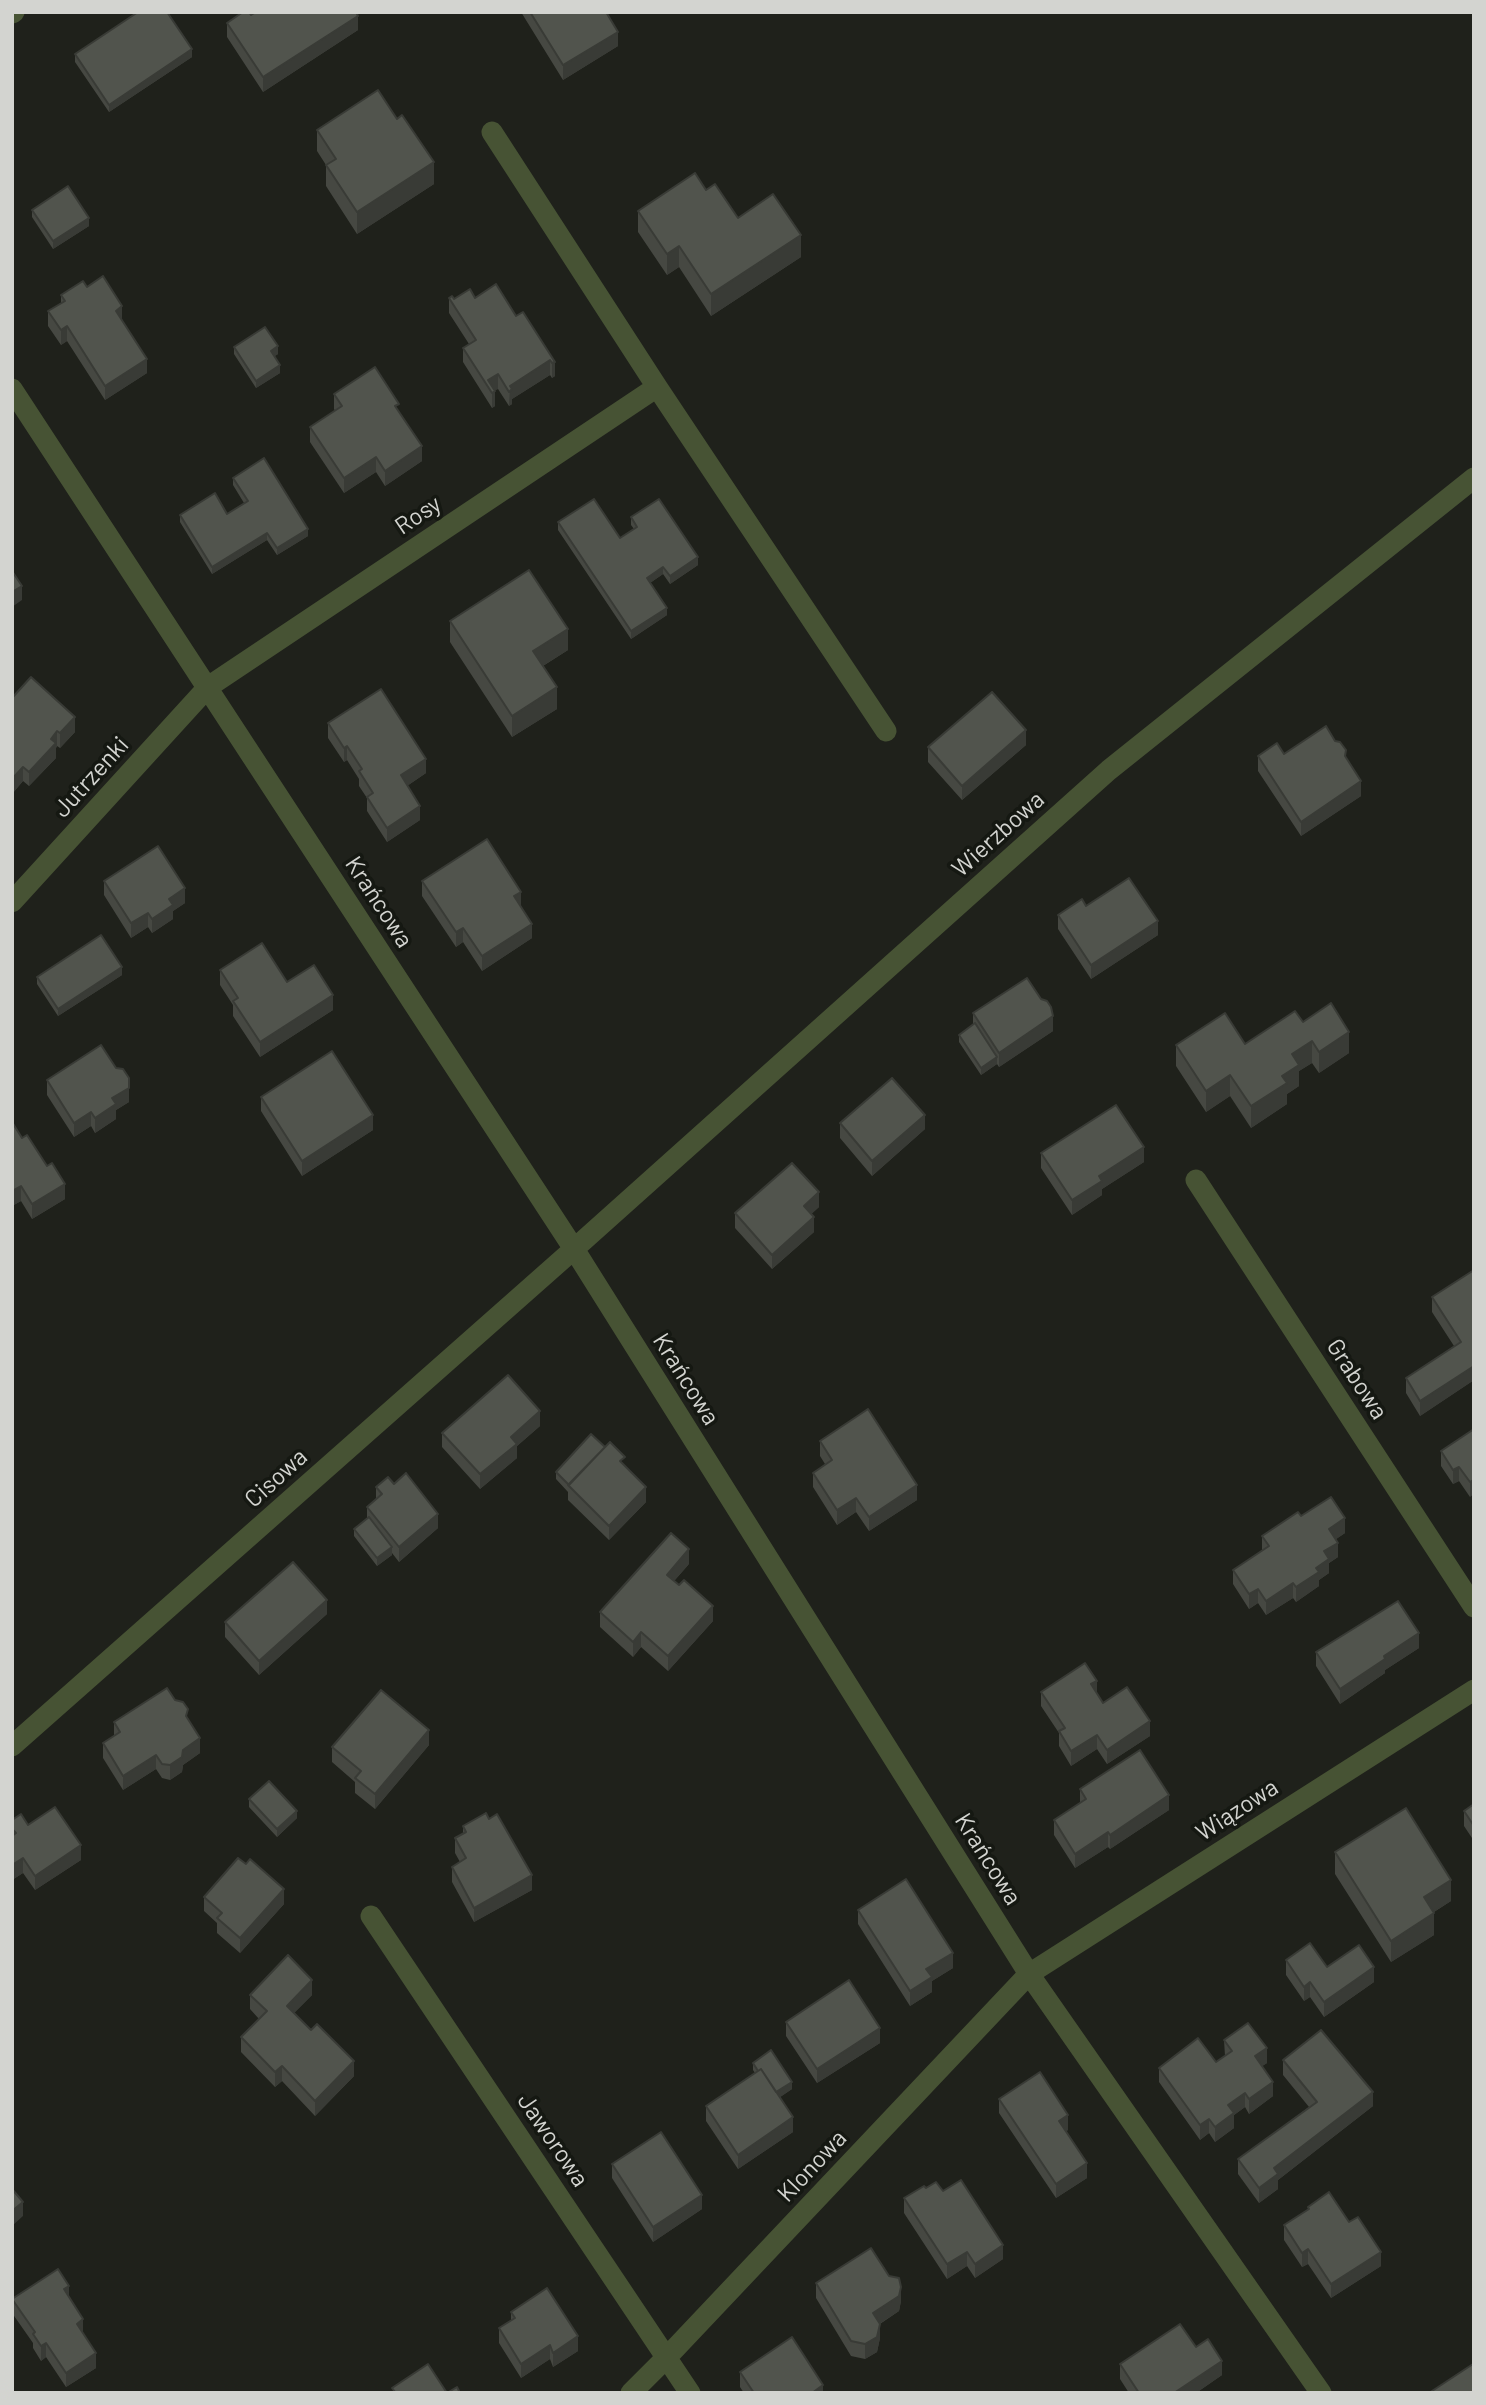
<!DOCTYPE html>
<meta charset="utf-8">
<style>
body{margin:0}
#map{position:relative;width:1486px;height:2405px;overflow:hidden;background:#1f211b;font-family:Barlow,sans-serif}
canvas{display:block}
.frame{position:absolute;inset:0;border:14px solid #d3d4d0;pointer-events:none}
</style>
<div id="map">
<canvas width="1486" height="2405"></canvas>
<div class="frame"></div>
</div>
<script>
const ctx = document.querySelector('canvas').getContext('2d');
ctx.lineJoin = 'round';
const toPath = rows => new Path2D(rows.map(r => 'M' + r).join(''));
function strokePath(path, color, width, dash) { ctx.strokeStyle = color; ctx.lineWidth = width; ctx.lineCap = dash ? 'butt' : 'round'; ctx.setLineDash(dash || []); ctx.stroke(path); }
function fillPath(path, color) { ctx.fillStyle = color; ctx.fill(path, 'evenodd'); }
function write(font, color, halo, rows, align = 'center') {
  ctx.font = font + ' Barlow,sans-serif'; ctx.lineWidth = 7; ctx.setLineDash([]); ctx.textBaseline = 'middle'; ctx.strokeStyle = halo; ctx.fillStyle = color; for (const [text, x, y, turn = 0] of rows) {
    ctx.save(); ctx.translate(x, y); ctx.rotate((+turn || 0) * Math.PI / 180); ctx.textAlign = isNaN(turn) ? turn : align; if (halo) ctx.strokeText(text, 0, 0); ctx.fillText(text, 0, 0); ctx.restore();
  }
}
const street = toPath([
 [12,13,14,12],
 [492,132,657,387,886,731],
 [12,389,574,1249,1029,1974,1321,2393],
 [12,902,208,687,657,387],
 [1196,1180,1474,1607],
 [12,1746,574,1249,1109,770,1474,478],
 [371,1916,690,2393],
 [631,2393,667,2357,1029,1974,1474,1690]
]);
const wall = toPath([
 [521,12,606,12,618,46,563,80],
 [227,23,358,30,263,92,227,37],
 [75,54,192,57,109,112,75,62],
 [397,119,434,184,357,234,326,186,326,165,317,151,317,130],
 [706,190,738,218,801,257,711,316,679,267,667,275,638,232,638,211],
 [32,210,89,226,53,249,32,217],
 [87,287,122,320,147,373,105,400,67,341,61,345,48,326,48,311,61,303,61,295],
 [449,298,454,299,475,298,516,316,555,362,555,376,552,378,550,375,512,399,512,404,509,406,498,389,495,390,495,406,492,408,463,362,463,348,469,344,449,313],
 [234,347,278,354,274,356,280,373,256,388,234,354],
 [334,394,399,412,422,461,385,486,376,472,344,493,310,442,310,427,335,411,334,409],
 [233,478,308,536,277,555,267,540,212,574,180,522,180,515,227,514,244,503,233,485],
 [631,517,698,565,670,584,663,574,650,583,667,615,631,639,558,530,558,522,620,538,634,529,631,525],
 [450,621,568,650,543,666,557,709,512,737,450,642],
 [12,698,75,732,60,748,57,746,56,748,56,758,29,786,23,781,12,794],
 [328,723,426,773,407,786,420,820,387,842,367,811,367,798,359,786,359,779,347,760,344,762,328,738],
 [1026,745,962,800,928,762,928,747],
 [1284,754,1346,758,1361,796,1301,836,1258,771,1258,756],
 [104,881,185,903,173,911,173,919,152,933,148,927,131,938,104,895],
 [422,881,521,907,532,938,482,971,463,942,456,947,422,896],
 [1086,906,1158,935,1091,979,1058,929,1058,915],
 [220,970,333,1010,260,1057,233,1016,233,1005,220,985],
 [122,975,58,1016,37,984,37,977],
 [973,1013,1053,1031,999,1067,997,1064,981,1075,959,1042,959,1035,973,1025],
 [1303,1022,1349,1053,1319,1073,1312,1063,1299,1071,1299,1086,1287,1094,1287,1104,1251,1128,1230,1096,1206,1112,1176,1066,1176,1045,1245,1044],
 [47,1080,129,1102,116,1110,116,1119,95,1133,91,1126,74,1137,47,1095],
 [261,1097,373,1130,302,1176,261,1111],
 [840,1123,925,1129,872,1176,840,1138],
 [22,1138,65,1199,32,1219,21,1201,12,1206],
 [1041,1153,1144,1162,1102,1189,1102,1195,1072,1215,1041,1168],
 [819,1207,811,1214,814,1232,772,1269,735,1228,735,1213],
 [1474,1270,1474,1380,1420,1416,1406,1393,1406,1378,1454,1346,1432,1312,1432,1297],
 [540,1426,517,1446,517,1458,480,1489,442,1447,442,1433],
 [1474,1429,1470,1497,1459,1481,1453,1484,1441,1466,1441,1451],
 [820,1441,917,1500,869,1531,856,1512,837,1525,813,1487,813,1473,825,1464,820,1456],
 [605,1447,625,1466,646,1502,609,1540,568,1500,568,1492,556,1479,556,1472],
 [376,1487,438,1528,399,1562,392,1553,392,1555,377,1566,354,1536,354,1529,367,1519,367,1507,376,1499],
 [1301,1516,1345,1533,1336,1539,1338,1557,1329,1563,1329,1573,1319,1580,1319,1586,1296,1602,1293,1598,1266,1615,1258,1603,1249,1609,1233,1584,1233,1570,1262,1551,1262,1536],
 [689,1564,674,1581,713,1621,668,1671,641,1647,633,1657,600,1627,600,1612],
 [327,1614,259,1675,225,1637,225,1622],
 [1419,1648,1385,1670,1385,1673,1340,1704,1316,1666,1316,1652],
 [1041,1692,1103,1703,1150,1736,1107,1764,1097,1749,1071,1766,1059,1746,1059,1733,1041,1706],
 [188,1718,200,1753,183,1765,182,1772,170,1780,162,1778,156,1769,123,1790,103,1758,103,1743,114,1736,114,1722],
 [429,1745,375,1809,355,1793,355,1782,332,1762,332,1747],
 [1080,1789,1169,1810,1110,1849,1108,1847,1075,1868,1054,1835,1054,1820,1080,1803],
 [249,1799,297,1818,277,1837,249,1807],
 [1474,1804,1474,1841,1464,1826,1464,1811],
 [12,1820,28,1825,81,1860,35,1890,23,1873,12,1880],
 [463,1826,532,1890,474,1922,452,1882,452,1867,460,1862,455,1853,455,1838,463,1834],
 [1335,1852,1451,1901,1434,1912,1434,1935,1391,1962,1335,1874],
 [204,1897,284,1904,240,1953,217,1933,217,1923,204,1911],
 [858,1910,953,1968,932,1981,932,1992,910,2006,858,1924],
 [1286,1960,1327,1967,1374,1982,1324,2017,1310,1997,1304,2001,1286,1975],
 [250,1995,312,1995,294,2013,354,2076,315,2116,282,2081,275,2087,241,2052,241,2037,259,2019,250,2009],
 [786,2022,880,2043,817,2083,786,2036],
 [1224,2040,1267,2063,1262,2066,1273,2096,1249,2114,1245,2107,1234,2115,1234,2128,1215,2142,1209,2133,1200,2140,1159,2082,1159,2068,1216,2062,1225,2056],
 [1283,2060,1373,2106,1278,2180,1278,2189,1259,2203,1238,2174,1238,2159,1309,2107,1283,2075],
 [753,2063,792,2089,780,2097,793,2132,738,2169,706,2121,706,2106,755,2073,753,2070],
 [999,2099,1068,2130,1066,2131,1087,2178,1056,2198,999,2113],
 [612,2164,702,2209,653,2242,612,2178],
 [926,2188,943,2191,1003,2259,975,2278,967,2266,947,2279,904,2213,904,2198],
 [1308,2207,1349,2222,1381,2266,1331,2298,1308,2264,1302,2267,1284,2240,1284,2225,1308,2210],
 [816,2283,901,2301,899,2311,880,2324,880,2338,877,2352,865,2359,851,2356,816,2298],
 [69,2296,96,2368,66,2387,46,2357,41,2361,33,2348,33,2343,12,2313,12,2299],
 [511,2312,578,2351,553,2367,550,2359,521,2378,499,2343,499,2328,511,2320],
 [1196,2347,1222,2375,1196,2393,1129,2393,1120,2379,1120,2364],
 [740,2372,823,2393,744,2393,740,2387]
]);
const shadedWall = toPath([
 [358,16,358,30,263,92,263,77],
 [618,32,618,46,563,80,563,65],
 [192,49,192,57,109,112,109,105],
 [434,162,434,184,357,234,357,212],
 [89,218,89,226,53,249,53,241],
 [801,235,801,257,711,316,711,294],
 [679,246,679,267,667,275,667,254],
 [122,306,122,320,116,311],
 [67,326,67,341,61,345,61,330],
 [278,346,278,354,271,359,271,351],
 [147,359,147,373,105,400,105,386],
 [550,360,550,375,512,399,512,404,509,406,510,386],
 [555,362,555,376,552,378,552,363],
 [280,365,280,373,256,388,256,381],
 [498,374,498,389,491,392,488,380],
 [495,391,495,406,492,408,492,393],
 [422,446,422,461,385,486,385,471],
 [376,457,376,472,344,493,344,478],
 [308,529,308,536,277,555,277,548],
 [267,533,267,540,212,574,212,567],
 [698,557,698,565,670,584,670,576],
 [663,567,663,574,647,585,647,578],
 [22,586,22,600,12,607,12,592],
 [667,608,667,615,631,639,631,631],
 [568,629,568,650,533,672,533,651],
 [557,687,557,709,512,737,512,716],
 [75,717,75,732,60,748,60,733],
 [1026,730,1026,745,962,800,962,786],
 [57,731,57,746,56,748,56,758,29,786,29,772],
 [347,746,347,760,344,762,344,748],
 [426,759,426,773,401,790,401,775],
 [23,767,23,781,12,794,12,779],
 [1361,781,1361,796,1301,836,1301,822],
 [420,806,420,820,387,842,387,828],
 [185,888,185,903,173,911,173,919,152,933,152,919,169,899],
 [521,892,521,907,514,896],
 [148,913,148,927,131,938,131,923],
 [1158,921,1158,935,1091,979,1091,965],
 [532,924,532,938,482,971,482,956],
 [463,928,463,942,456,947,456,932],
 [122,967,122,975,58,1016,58,1009],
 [333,995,333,1010,260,1057,260,1042],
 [1053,1016,1053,1031,999,1067,999,1053],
 [1349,1032,1349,1053,1319,1073,1319,1052],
 [1312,1041,1312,1063,1299,1071,1299,1086,1287,1094,1287,1104,1251,1128,1251,1106,1282,1076,1292,1054],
 [997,1057,997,1064,981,1075,981,1068],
 [1230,1075,1230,1096,1206,1112,1206,1091],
 [129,1088,129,1102,116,1110,116,1119,95,1133,95,1118,112,1098],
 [91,1112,91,1126,74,1137,74,1123],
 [373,1115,373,1130,302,1176,302,1161],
 [925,1115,925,1129,872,1176,872,1161],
 [1144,1147,1144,1162,1102,1189,1102,1195,1072,1215,1072,1200,1099,1176],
 [65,1184,65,1199,32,1219,32,1204],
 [21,1186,21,1201,12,1206,12,1191],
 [819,1192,819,1207,804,1221,804,1206],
 [814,1217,814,1232,772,1269,772,1255],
 [1474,1366,1474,1380,1420,1416,1420,1401],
 [540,1411,540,1426,517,1446,517,1458,480,1489,480,1474,511,1437],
 [1459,1467,1459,1481,1453,1484,1453,1470],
 [1474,1480,1474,1494,1470,1497,1470,1482],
 [917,1485,917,1500,869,1531,869,1517],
 [646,1487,646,1502,609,1540,609,1526],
 [856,1498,856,1512,837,1525,837,1510],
 [438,1514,438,1528,399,1562,399,1547],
 [1345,1518,1345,1533,1329,1544,1329,1529],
 [1338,1543,1338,1557,1329,1563,1329,1573,1319,1580,1319,1586,1296,1602,1296,1587,1316,1568,1324,1551],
 [392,1547,392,1555,377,1566,377,1558],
 [689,1549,689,1564,667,1589,667,1575],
 [1293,1583,1293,1598,1266,1615,1266,1601],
 [1258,1589,1258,1603,1249,1609,1249,1594],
 [327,1600,327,1614,259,1675,259,1661],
 [713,1606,713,1621,668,1671,668,1656],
 [641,1632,641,1647,633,1657,633,1642],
 [1419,1633,1419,1648,1385,1670,1385,1673,1340,1704,1340,1689,1384,1656],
 [1097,1681,1097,1695,1091,1684],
 [1150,1721,1150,1736,1107,1764,1107,1750],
 [429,1730,429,1745,375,1809,375,1794],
 [1097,1735,1097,1749,1071,1766,1071,1751],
 [200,1738,200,1753,183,1765,182,1772,170,1780,170,1765,183,1750],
 [156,1755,156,1769,123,1790,123,1776],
 [1169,1795,1169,1810,1110,1849,1110,1835],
 [297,1811,297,1818,277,1837,277,1829],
 [1108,1832,1108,1847,1075,1868,1075,1854],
 [81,1845,81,1860,35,1890,35,1876],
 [23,1858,23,1873,12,1880,12,1865],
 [532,1875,532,1890,474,1922,474,1908],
 [1451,1880,1451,1901,1424,1918,1424,1897],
 [284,1889,284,1904,240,1953,240,1938],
 [1434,1913,1434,1935,1391,1962,1391,1941],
 [953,1953,953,1968,932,1981,932,1992,910,2006,910,1991,926,1969],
 [1374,1967,1374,1982,1324,2017,1324,2002],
 [312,1980,312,1995,287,2020,287,2006],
 [1310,1982,1310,1997,1304,2001,1304,1987],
 [880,2028,880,2043,817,2083,817,2069],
 [1267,2048,1267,2063,1255,2071,1255,2056],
 [354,2061,354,2076,315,2116,315,2101],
 [282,2066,282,2081,275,2087,275,2072],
 [792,2082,792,2089,773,2102,773,2094],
 [1273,2082,1273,2096,1249,2114,1249,2099],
 [1373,2092,1373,2106,1278,2180,1278,2189,1259,2203,1259,2188,1274,2168],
 [1245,2093,1245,2107,1234,2115,1234,2128,1215,2142,1215,2127,1228,2105],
 [1068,2115,1068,2130,1059,2136,1059,2121],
 [793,2117,793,2132,738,2169,738,2155],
 [1209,2119,1209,2133,1200,2140,1200,2125],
 [1087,2163,1087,2178,1056,2198,1056,2184],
 [702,2195,702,2209,653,2242,653,2227],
 [23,2202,23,2216,12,2226,12,2211],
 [1003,2245,1003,2259,975,2278,975,2264],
 [1308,2249,1308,2264,1302,2267,1302,2253],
 [967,2252,967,2266,947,2279,947,2264],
 [1381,2252,1381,2266,1331,2298,1331,2284],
 [69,2286,69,2301,64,2289],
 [901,2287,901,2301,899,2311,873,2328,873,2313],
 [83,2319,83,2333,77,2324],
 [880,2324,880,2338,877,2352,865,2359,865,2344],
 [578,2336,578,2351,553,2367,553,2353],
 [46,2343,46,2357,41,2361,41,2346],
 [550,2345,550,2359,521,2378,521,2364],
 [96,2353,96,2368,66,2387,66,2373],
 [1222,2361,1222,2375,1196,2393,1174,2393],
 [823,2385,823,2393,812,2393]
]);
const building = toPath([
 [138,12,167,12,192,49,109,105,75,54,138,12],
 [243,12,249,12,251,15,256,12,356,12,358,16,263,77,227,23,243,12],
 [530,12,606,12,618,32,563,65,530,12],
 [378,90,397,119,402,115,434,162,357,212,326,165,336,159,317,130,378,90],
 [695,173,706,190,715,184,738,218,773,194,801,235,711,294,679,246,667,254,638,211,695,173],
 [68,186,89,218,53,241,32,210,68,186],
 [103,276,122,306,116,311,147,359,105,386,67,326,61,330,48,311,65,301,61,295,83,281,87,287,103,276],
 [496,284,516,316,523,312,555,362,552,363,550,360,510,386,512,389,509,392,498,374,488,380,495,391,492,393,463,348,476,340,449,298,452,296,454,299,470,289,475,298,496,284],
 [265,327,278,346,271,351,280,365,256,381,234,347,265,327],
 [375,367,399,404,395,406,422,446,385,471,376,457,344,478,310,427,342,406,334,394,375,367],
 [264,458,308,529,277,548,267,533,212,567,180,515,215,493,227,514,248,501,233,478,264,458],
 [594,499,620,538,637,527,631,517,659,499,698,557,670,576,663,567,647,578,667,608,631,631,558,522,594,499],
 [529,570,568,629,533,651,557,687,512,716,450,621,529,570],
 [12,571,22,586,12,592,12,571],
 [31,677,75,717,60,733,57,731,51,739,56,743,29,772,23,767,12,779,12,698,31,677],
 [381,689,426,759,401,775,420,806,387,828,367,797,373,793,359,771,362,769,347,746,344,748,328,723,381,689],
 [992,692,1026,730,962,786,928,747,992,692],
 [1326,726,1335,741,1340,742,1346,750,1345,756,1361,781,1301,822,1258,756,1277,743,1284,754,1326,726],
 [487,839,521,892,514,896,532,924,482,956,463,928,456,932,422,881,487,839],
 [158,846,185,888,169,899,173,905,152,919,148,913,131,923,104,881,158,846],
 [1129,878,1158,921,1091,965,1058,915,1082,899,1086,906,1129,878],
 [101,935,122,967,58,1009,37,977,101,935],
 [262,943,287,982,314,965,333,995,260,1042,233,1001,238,998,220,970,262,943],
 [1027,978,1041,999,1047,1001,1051,1007,1053,1016,999,1053,973,1013,1027,978],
 [1331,1003,1349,1032,1319,1052,1312,1041,1292,1054,1299,1065,1282,1076,1287,1083,1251,1106,1230,1075,1206,1091,1176,1045,1225,1013,1245,1044,1295,1011,1303,1022,1331,1003],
 [975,1023,997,1057,981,1068,959,1035,975,1023],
 [101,1045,116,1068,123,1069,129,1078,129,1088,112,1098,116,1104,95,1118,91,1112,74,1123,47,1080,101,1045],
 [332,1051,373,1115,302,1161,261,1097,332,1051],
 [892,1078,925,1115,872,1161,840,1123,892,1078],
 [1116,1105,1144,1147,1099,1176,1102,1181,1072,1200,1041,1153,1116,1105],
 [12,1122,22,1138,27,1135,47,1166,52,1163,65,1184,32,1204,21,1186,12,1191,12,1122],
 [792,1163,819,1192,804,1206,814,1217,772,1255,735,1213,792,1163],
 [1474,1270,1474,1366,1420,1401,1406,1378,1461,1342,1432,1297,1474,1270],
 [508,1375,540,1411,511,1437,517,1444,480,1474,442,1433,508,1375],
 [868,1409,917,1485,869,1517,856,1498,837,1510,813,1473,832,1460,820,1441,868,1409],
 [1474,1429,1474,1480,1470,1482,1459,1467,1453,1470,1441,1451,1474,1429],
 [591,1434,605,1447,569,1485,556,1472,591,1434],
 [610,1442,625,1457,620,1461,646,1487,609,1526,568,1485,610,1442],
 [406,1473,438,1514,399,1547,367,1507,382,1494,376,1487,388,1477,394,1484,406,1473],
 [1331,1497,1345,1518,1329,1529,1338,1543,1324,1551,1329,1559,1316,1568,1319,1572,1296,1587,1293,1583,1266,1601,1258,1589,1249,1594,1233,1570,1269,1546,1262,1536,1298,1512,1301,1516,1331,1497],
 [369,1517,392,1547,377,1558,354,1529,369,1517],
 [671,1533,689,1549,667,1575,679,1585,684,1580,713,1606,668,1656,641,1632,633,1642,600,1612,671,1533],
 [293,1562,327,1600,259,1661,225,1622,293,1562],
 [1398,1601,1419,1633,1384,1656,1385,1659,1340,1689,1316,1652,1398,1601],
 [1085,1663,1097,1681,1091,1684,1103,1703,1127,1687,1150,1721,1107,1750,1097,1735,1071,1751,1059,1731,1065,1728,1041,1692,1085,1663],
 [167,1688,175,1700,183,1702,188,1709,186,1716,200,1738,183,1750,182,1757,170,1765,162,1764,156,1755,123,1776,103,1743,120,1732,114,1722,167,1688],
 [381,1690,429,1730,375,1794,355,1778,361,1771,332,1747,381,1690],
 [1140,1750,1169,1795,1110,1835,1108,1832,1075,1854,1054,1820,1086,1799,1080,1789,1140,1750],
 [269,1781,297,1811,277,1829,249,1799,269,1781],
 [1474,1804,1474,1826,1464,1811,1474,1804],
 [55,1807,81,1845,35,1876,23,1858,12,1865,12,1836,16,1833,12,1829,12,1820,21,1814,28,1825,55,1807],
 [1406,1808,1451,1880,1424,1897,1434,1913,1391,1941,1335,1852,1406,1808],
 [486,1813,489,1819,497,1814,532,1875,474,1908,452,1867,466,1858,455,1838,466,1832,463,1826,486,1813],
 [238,1858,246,1864,250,1859,284,1889,240,1938,217,1918,222,1913,204,1897,238,1858],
 [906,1879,953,1953,926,1969,932,1977,910,1991,858,1910,906,1879],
 [1310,1943,1327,1967,1359,1945,1374,1967,1324,2002,1310,1982,1304,1987,1286,1960,1310,1943],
 [288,1955,312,1980,287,2006,311,2030,317,2024,354,2061,315,2101,282,2066,275,2072,241,2037,267,2011,250,1995,288,1955],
 [849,1980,880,2028,817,2069,786,2022,849,1980],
 [1248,2023,1267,2048,1255,2056,1273,2082,1249,2099,1245,2093,1228,2105,1234,2113,1215,2127,1209,2119,1200,2125,1159,2068,1198,2038,1216,2062,1232,2051,1224,2040,1248,2023],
 [1321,2030,1373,2092,1274,2168,1278,2174,1259,2188,1238,2159,1317,2102,1283,2060,1321,2030],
 [771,2050,792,2082,776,2092,761,2069,758,2071,753,2063,771,2050],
 [761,2069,793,2117,738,2155,706,2106,761,2069],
 [1040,2072,1068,2115,1059,2121,1087,2163,1056,2184,999,2099,1040,2072],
 [661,2132,702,2195,653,2227,612,2164,661,2132],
 [961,2180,1003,2245,975,2264,967,2252,947,2264,904,2198,924,2186,926,2188,936,2182,943,2191,961,2180],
 [12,2189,23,2202,12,2211,12,2189],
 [1329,2192,1349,2222,1358,2217,1381,2252,1331,2284,1308,2249,1302,2253,1284,2225,1309,2209,1308,2207,1329,2192],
 [871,2248,889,2276,899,2278,901,2287,899,2296,873,2313,880,2324,877,2337,865,2344,851,2341,816,2283,871,2248],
 [58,2269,69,2286,64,2289,83,2319,77,2324,96,2353,66,2373,46,2343,41,2346,33,2334,35,2332,12,2299,58,2269],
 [547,2288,578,2336,553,2353,550,2345,521,2364,499,2328,515,2318,511,2312,547,2288],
 [1180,2324,1196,2347,1208,2339,1222,2361,1174,2393,1139,2393,1120,2364,1180,2324],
 [792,2337,823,2385,812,2393,754,2393,740,2372,792,2337],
 [428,2364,447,2393,457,2387,460,2393,396,2393,392,2388,428,2364],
 [1473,2364,1474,2393,1429,2393,1473,2364]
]);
const streetNames = [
 ["Rosy",418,515,-34],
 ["Jutrzenki",91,777,-48],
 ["Wierzbowa",998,834,-42],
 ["Krańcowa",379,902,57],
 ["Krańcowa",686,1379,58],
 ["Grabowa",1357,1379,57],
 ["Cisowa",276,1478,-42],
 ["Wiązowa",1237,1810,-33],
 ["Krańcowa",988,1859,58],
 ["Jaworowa",553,2140,56],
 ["Klonowa",812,2166,-47]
];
strokePath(street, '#475334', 21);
fillPath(wall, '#464842');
fillPath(shadedWall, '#393b36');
fillPath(building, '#51544d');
strokePath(building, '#393b36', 2);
write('24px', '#d3d4d0', '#151812', streetNames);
</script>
